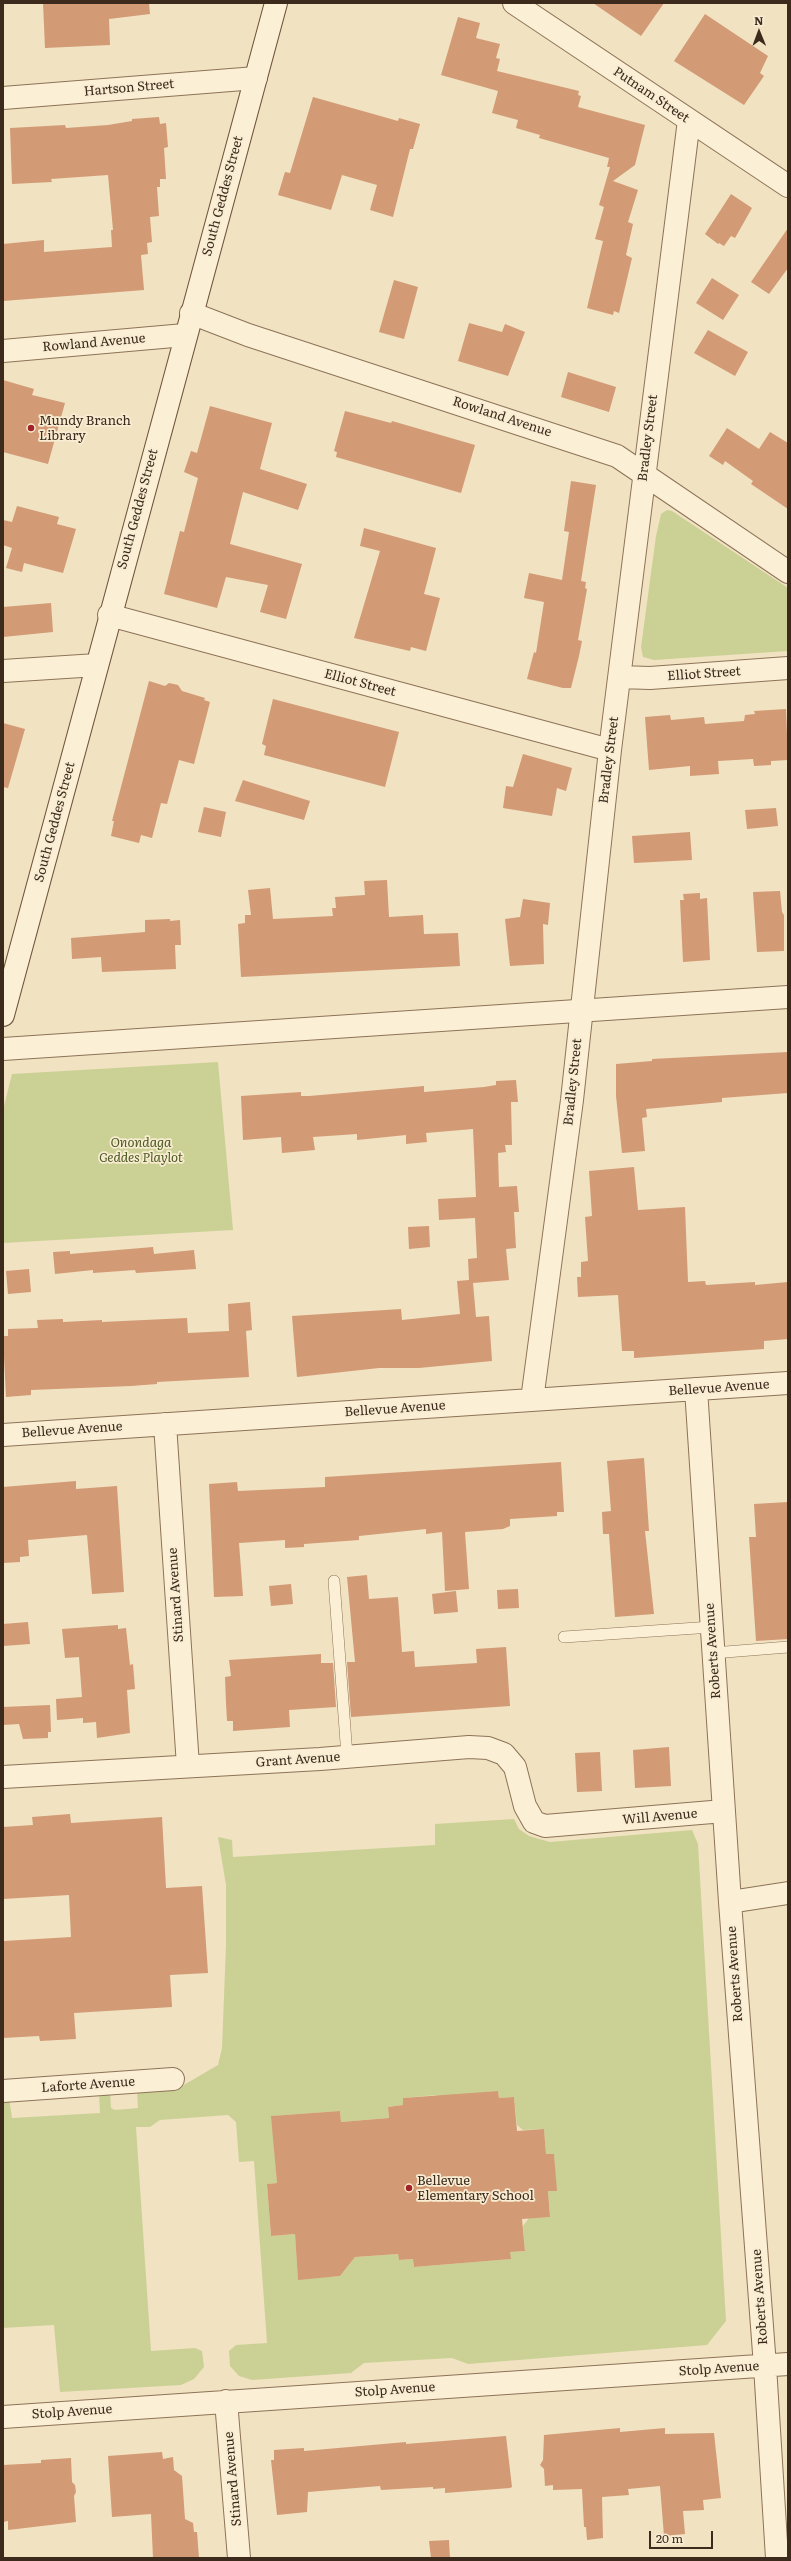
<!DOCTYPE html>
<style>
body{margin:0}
#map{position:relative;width:791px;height:2561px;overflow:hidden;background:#f1e2c2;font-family:Literata,serif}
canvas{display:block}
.frame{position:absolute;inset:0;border:4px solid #3c2b1d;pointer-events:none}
.north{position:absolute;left:739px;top:12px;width:40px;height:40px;-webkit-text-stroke:3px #f8ecd2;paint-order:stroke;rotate:359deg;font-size:11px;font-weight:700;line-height:16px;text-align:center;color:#3c2b1d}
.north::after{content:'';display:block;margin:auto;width:14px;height:18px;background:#3c2b1d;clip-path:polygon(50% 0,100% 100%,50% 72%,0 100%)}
.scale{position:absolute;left:649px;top:2531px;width:64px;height:18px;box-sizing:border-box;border:2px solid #3c2b1d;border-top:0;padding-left:5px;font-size:12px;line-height:14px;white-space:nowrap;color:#3c2b1d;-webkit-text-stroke:3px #f8ecd2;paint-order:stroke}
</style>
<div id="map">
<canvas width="791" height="2561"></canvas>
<div class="frame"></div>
<div class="north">N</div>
<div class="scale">20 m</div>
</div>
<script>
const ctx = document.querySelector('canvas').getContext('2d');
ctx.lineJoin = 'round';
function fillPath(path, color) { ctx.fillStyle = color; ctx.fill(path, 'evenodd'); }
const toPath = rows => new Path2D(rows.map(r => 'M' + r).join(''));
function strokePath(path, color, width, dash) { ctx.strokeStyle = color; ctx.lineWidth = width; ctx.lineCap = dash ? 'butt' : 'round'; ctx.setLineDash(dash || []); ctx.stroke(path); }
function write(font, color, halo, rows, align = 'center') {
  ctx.font = font + ' Literata,serif'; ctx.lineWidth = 3.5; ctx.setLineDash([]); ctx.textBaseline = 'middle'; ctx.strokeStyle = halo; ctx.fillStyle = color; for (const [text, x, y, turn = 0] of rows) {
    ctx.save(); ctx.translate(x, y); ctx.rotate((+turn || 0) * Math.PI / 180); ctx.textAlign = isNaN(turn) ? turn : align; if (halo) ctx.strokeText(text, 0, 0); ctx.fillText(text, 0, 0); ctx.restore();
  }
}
const green = toPath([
 [667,510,672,511,788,588,788,651,654,660,643,657,641,647,656,536,661,514],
 [218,1062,233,1230,3,1243,3,1110,12,1074],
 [514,1819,519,1829,529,1836,550,1842,692,1830,698,1844,726,2321,707,2345,468,2364,452,2358,364,2363,351,2373,252,2380,239,2376,230,2366,229,2351,236,2345,267,2343,254,2161,239,2162,236,2122,228,2115,160,2120,150,2127,136,2127,151,2351,195,2348,202,2351,204,2367,194,2379,181,2385,60,2392,54,2325,3,2328,3,2098,9,2098,12,2118,100,2113,99,2092,110,2091,111,2108,115,2110,138,2108,137,2090,182,2086,218,2065,222,2048,226,1945,226,1885,218,1837,232,1840,233,1857,435,1845,435,1824],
 [498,2091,499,2098,514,2097,517,2125,523,2130,544,2129,546,2154,554,2154,556,2191,548,2191,550,2217,529,2218,523,2226,525,2251,510,2252,510,2259,414,2267,413,2259,399,2260,398,2254,355,2257,340,2276,298,2279,295,2234,271,2236,267,2184,277,2183,272,2116,340,2111,341,2122,389,2118,388,2107,403,2105,403,2098,436,2095,437,2103,467,2094]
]);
const building = toPath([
 [43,3,149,3,150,14,109,19,110,45,45,48],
 [593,3,664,3,641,36],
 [705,14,768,56,760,73,764,76,744,105,674,61],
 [458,17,480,23,476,38,500,44,496,58,500,59,497,71,579,91,578,95,581,96,578,107,645,125,635,165,613,181,638,190,628,222,633,224,626,255,632,258,619,313,614,311,613,315,587,308,603,241,595,239,604,207,599,205,610,167,607,167,609,158,539,138,540,135,516,128,518,120,492,113,498,91,441,75],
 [313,97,398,121,399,118,420,124,413,149,410,149,393,217,370,210,377,185,342,175,331,210,278,195,285,172,290,173],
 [159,117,160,124,166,123,168,147,164,148,166,179,160,179,160,187,157,187,159,216,150,217,152,242,147,243,148,254,141,255,144,290,3,301,3,244,44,240,44,252,112,247,111,230,113,230,108,175,51,179,52,182,12,184,10,128,65,125,66,128,108,125,132,121,132,119],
 [731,194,752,208,735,238,731,236,724,246,719,243,718,244,705,234],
 [788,228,788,268,769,294,751,282],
 [712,278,739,295,723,320,696,303],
 [394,280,418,287,404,339,379,332],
 [469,323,502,332,505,324,525,332,508,376,458,361],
 [708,330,748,352,735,376,694,353],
 [568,372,616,387,609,412,561,397],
 [3,380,34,389,32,395,65,403,48,464,3,452],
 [210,406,272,423,260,469,307,484,298,510,243,492,230,544,302,564,286,619,260,612,268,585,226,577,217,608,164,594,180,531,184,532,198,478,184,472,191,451,197,453],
 [345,411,391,423,392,421,475,445,461,493,336,457,337,452,334,451],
 [727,428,759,449,770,432,788,443,788,509,751,484,753,481,725,461,723,465,709,456],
 [571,481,596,485,581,581,586,582,585,588,587,589,578,640,582,641,579,656,571,688,563,688,527,679,534,652,536,653,544,602,524,598,529,573,562,580,569,532,564,531],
 [17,506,59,517,57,524,76,529,63,573,24,563,22,572,6,568,12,548,3,545,3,520,12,522],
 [364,528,436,548,424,594,440,598,426,651,411,647,410,651,354,638,380,551,360,546],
 [51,603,53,632,3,637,3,607],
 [149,681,165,686,169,683,178,685,182,691,205,698,204,700,210,702,194,764,179,760,167,804,161,803,152,838,141,835,139,843,111,836,114,821,112,821],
 [273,699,399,732,385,787,264,755,266,746,262,744],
 [786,709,788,760,771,761,771,765,754,766,753,759,718,761,719,774,690,776,690,766,649,770,645,717,670,715,671,720,704,717,705,724,744,721,745,715,755,714,754,711],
 [3,723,25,729,8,788,3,787],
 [523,754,572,768,566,791,557,788,552,816,503,808,506,786,513,787],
 [243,780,310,801,304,820,235,801],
 [204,807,226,812,221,837,198,832],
 [776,808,778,826,747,829,745,810],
 [690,832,692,860,634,863,632,836],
 [387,880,389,917,423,915,424,934,458,933,460,966,241,977,238,924,245,923,245,915,251,915,248,890,270,888,273,919,333,916,332,908,336,908,335,897,365,895,364,881],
 [780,891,782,912,784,915,784,951,757,952,753,892],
 [700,893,700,899,707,898,710,960,683,962,680,900,684,900,683,894],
 [523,899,550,903,548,925,543,924,544,964,510,966,505,919,520,917],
 [170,919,170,921,180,920,181,945,175,945,176,969,102,972,101,957,72,959,71,938,145,932,145,920],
 [788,1052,788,1093,722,1098,722,1102,646,1109,647,1117,642,1118,645,1151,622,1153,616,1096,616,1064,652,1061,652,1059],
 [516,1080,518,1102,511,1102,512,1145,505,1145,506,1152,498,1153,499,1187,517,1186,519,1212,514,1212,516,1248,506,1249,509,1280,473,1283,476,1317,489,1316,492,1361,419,1368,379,1368,297,1377,292,1316,401,1309,402,1320,460,1314,457,1281,469,1280,468,1259,477,1258,475,1218,439,1220,438,1199,476,1197,473,1129,426,1133,427,1142,406,1144,406,1135,357,1140,357,1134,313,1137,315,1150,282,1153,281,1137,243,1140,241,1096,301,1092,301,1096,309,1096,424,1086,424,1092,484,1087,496,1085,496,1081],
 [634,1167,638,1210,685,1207,688,1282,705,1281,706,1285,755,1282,755,1285,788,1282,788,1339,764,1341,764,1349,634,1358,634,1351,622,1351,618,1295,578,1297,577,1277,581,1277,581,1262,588,1261,585,1217,592,1216,589,1171],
 [429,1226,430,1247,409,1249,408,1227],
 [153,1247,154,1254,194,1250,196,1269,136,1273,135,1270,93,1273,93,1270,55,1274,53,1252,70,1251,70,1254],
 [29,1269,31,1292,8,1294,6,1271],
 [250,1302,252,1330,246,1331,249,1377,157,1382,157,1384,131,1386,31,1390,31,1395,6,1397,3,1336,8,1336,8,1329,38,1328,37,1320,63,1319,63,1322,102,1320,102,1322,187,1318,188,1333,229,1331,228,1304],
 [644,1458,649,1531,645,1531,654,1614,615,1617,609,1534,603,1534,602,1512,611,1511,607,1461],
 [561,1462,564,1512,557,1512,557,1516,510,1519,510,1526,503,1529,465,1532,469,1589,445,1591,442,1532,426,1534,426,1529,359,1536,359,1540,304,1544,304,1547,285,1548,285,1540,239,1543,243,1596,214,1597,209,1484,237,1482,238,1491,325,1487,325,1477],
 [76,1481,76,1489,117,1486,124,1592,92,1594,87,1535,28,1540,29,1556,20,1557,20,1562,3,1563,3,1487],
 [788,1502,788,1639,756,1641,749,1537,756,1537,754,1504],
 [367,1575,369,1599,398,1597,402,1652,414,1651,415,1667,477,1663,476,1649,506,1647,510,1706,351,1717,347,1662,355,1662,347,1577],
 [291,1584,293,1604,271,1606,269,1586],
 [518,1589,519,1608,498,1609,497,1590],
 [456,1591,458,1612,434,1614,432,1594],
 [28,1622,30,1644,3,1646,3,1624],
 [118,1625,118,1629,126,1628,130,1665,133,1664,135,1689,127,1690,130,1733,97,1738,96,1722,83,1723,83,1718,57,1720,56,1699,82,1697,79,1657,65,1658,62,1629],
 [321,1654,321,1663,333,1663,336,1707,289,1710,290,1727,233,1731,233,1721,227,1721,226,1703,225,1677,231,1676,229,1660],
 [50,1705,51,1732,48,1732,48,1738,23,1739,19,1724,3,1725,3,1707],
 [669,1747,671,1786,635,1788,633,1750],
 [600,1752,602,1791,577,1792,575,1753],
 [70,1814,71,1823,162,1817,166,1888,202,1886,208,1973,170,1975,172,2007,74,2013,76,2039,40,2041,39,2036,3,2038,4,1941,71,1937,69,1895,3,1899,3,1827,33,1825,32,1817],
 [498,2091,499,2098,514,2097,517,2131,544,2129,546,2154,554,2154,557,2191,548,2191,550,2217,522,2219,525,2251,510,2252,511,2259,414,2267,413,2259,399,2260,398,2254,355,2257,340,2276,298,2280,295,2234,271,2236,267,2184,277,2183,271,2116,340,2111,341,2122,389,2118,388,2107,403,2105,403,2098],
 [620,2428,620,2432,665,2428,665,2434,714,2433,721,2498,703,2500,704,2510,683,2511,685,2534,664,2536,660,2486,628,2489,629,2495,602,2497,603,2538,587,2540,586,2527,584,2527,582,2489,553,2490,553,2485,545,2486,544,2469,540,2465,543,2460,544,2435],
 [506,2436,512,2487,510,2488,445,2493,445,2488,433,2489,433,2487,381,2490,380,2486,308,2492,307,2512,277,2515,271,2460,274,2460,274,2450,304,2448,304,2451,406,2442,406,2444],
 [162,2452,163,2459,173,2457,174,2470,182,2476,185,2519,193,2523,194,2532,197,2532,199,2558,153,2558,151,2514,112,2517,108,2456],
 [71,2458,72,2482,75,2485,76,2492,74,2496,76,2522,8,2530,8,2521,3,2522,3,2465,41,2463,41,2460],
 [449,2540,450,2558,431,2558,429,2541]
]);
const service = toPath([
 [334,1581,347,1756],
 [564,1637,712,1627],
 [713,1653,788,1647]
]);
const minor = toPath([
 [514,3,788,186],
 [3,98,256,78],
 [191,313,248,335,617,456,788,572],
 [3,351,185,335],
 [109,615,610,750],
 [3,671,97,665],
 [620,677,650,678,788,668],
 [696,1389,730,1902,765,2366,777,2558],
 [532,1400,572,1100,610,750,689,120],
 [165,1424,188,1766],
 [3,1435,788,1383],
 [3,1777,320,1759,469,1747,488,1748,504,1754,515,1767,525,1806,534,1822,545,1826,724,1811],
 [730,1902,788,1893],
 [3,2091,173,2079],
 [226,2401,239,2558],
 [3,2417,788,2364]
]);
const tertiary = toPath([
 [3,1049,788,997]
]);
const secondary = toPath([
 [3,1015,276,3]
]);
const markers = [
 [31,428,4,"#a12326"],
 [409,2188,4,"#a12326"]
];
const streetNames = [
 ["Hartson Street",129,88,-5],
 ["Putnam Street",651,95,34],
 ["South Geddes Street",223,196,-75],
 ["Rowland Avenue",94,343,-5],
 ["Rowland Avenue",502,417,18],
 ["Bradley Street",648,438,-83],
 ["South Geddes Street",138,509,-75],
 ["Elliot Street",704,674,-4],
 ["Elliot Street",360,683,15],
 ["Bradley Street",609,760,-83],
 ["South Geddes Street",55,822,-75],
 ["Bradley Street",573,1082,-84],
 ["Bellevue Avenue",719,1388,-4],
 ["Bellevue Avenue",395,1409,-4],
 ["Bellevue Avenue",72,1430,-4],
 ["Stinard Avenue",176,1595,-94],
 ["Roberts Avenue",713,1651,-94],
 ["Grant Avenue",298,1760,-4],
 ["Will Avenue",660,1817,-5],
 ["Roberts Avenue",735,1974,-94],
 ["Laforte Avenue",88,2085,-4],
 ["Roberts Avenue",760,2297,-94],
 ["Stolp Avenue",719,2369,-4],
 ["Stolp Avenue",395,2390,-4],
 ["Stolp Avenue",72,2412,-4],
 ["Stinard Avenue",233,2479,-95]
];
const poiNames = [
 ["Mundy Branch",39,421],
 ["Library",39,436],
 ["Bellevue",417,2181],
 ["Elementary School",417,2196]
];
const parkNames = [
 ["Onondaga",141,1143],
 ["Geddes Playlot",141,1158]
];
fillPath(green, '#cbd195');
fillPath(building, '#d29a75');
strokePath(service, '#8d7357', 12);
strokePath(minor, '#8d7357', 24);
strokePath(tertiary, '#8d7357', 24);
strokePath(secondary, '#6f543b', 24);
strokePath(service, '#fbefd6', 11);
strokePath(minor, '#fbefd6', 22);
strokePath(tertiary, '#fbefd6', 22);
strokePath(secondary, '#fbefd6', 22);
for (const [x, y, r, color] of markers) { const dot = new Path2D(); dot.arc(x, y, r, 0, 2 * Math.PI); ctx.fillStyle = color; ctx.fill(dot); strokePath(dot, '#f8ecd2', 1.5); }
write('13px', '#3c2b1d', '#f8ecd2', streetNames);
write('13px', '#3c2b1d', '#f8ecd2', poiNames, 'left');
write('italic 13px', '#4d5a22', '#f8ecd2', parkNames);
</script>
